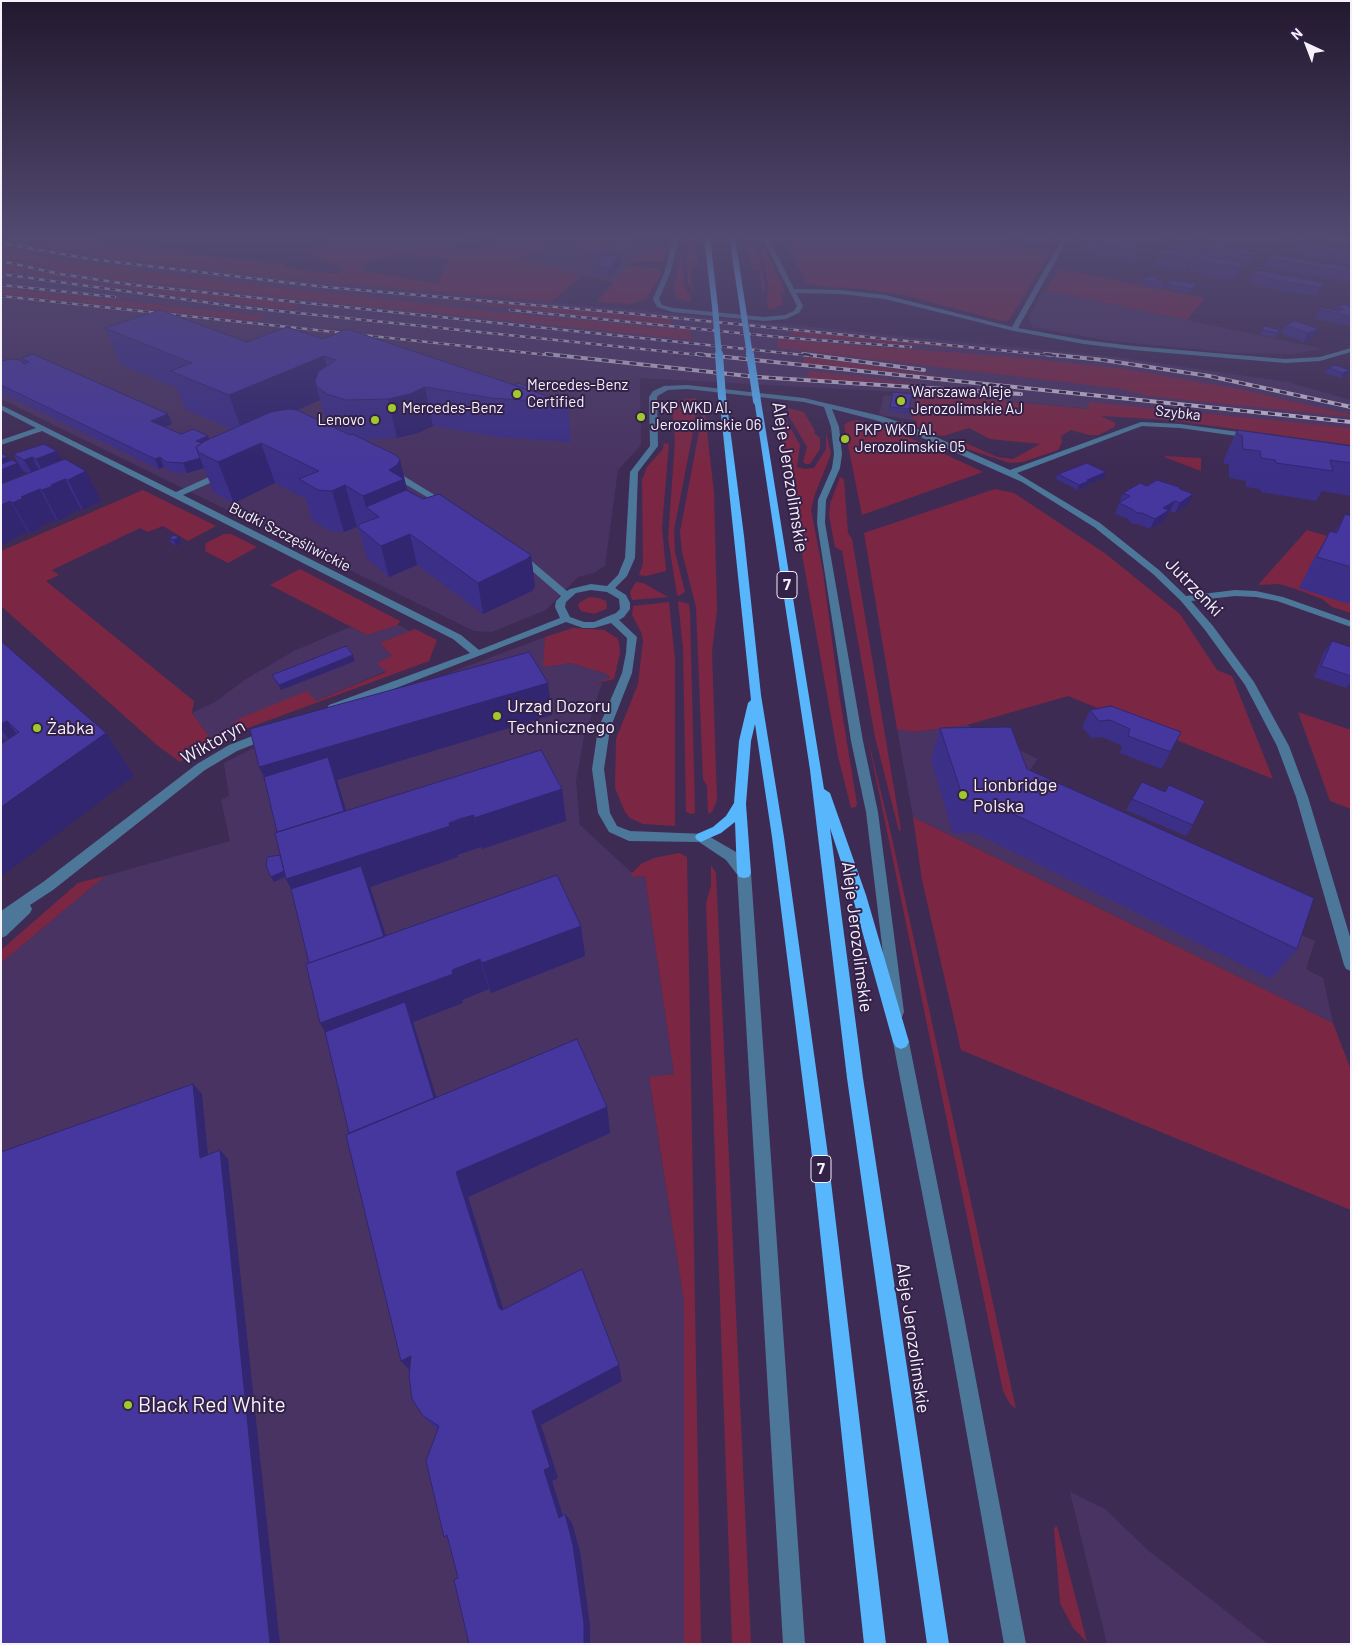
<!DOCTYPE html>
<meta charset="utf-8">
<style>
body{margin:0}
#map{position:relative;width:1352px;height:1645px;overflow:hidden;background:#3e2b53;font-family:Barlow,sans-serif}
canvas{display:block}
.frame{position:absolute;inset:0;border:2px solid #f6f2fc;pointer-events:none}
.north{position:absolute;left:1282px;top:20px;width:50px;height:50px;-webkit-text-stroke:4px #332148;paint-order:stroke;rotate:317deg;font-size:14px;font-weight:700;line-height:20px;text-align:center;color:#f6f2fc}
.north::after{content:'';display:block;margin:auto;width:18px;height:22px;background:#f6f2fc;clip-path:polygon(50% 0,100% 100%,50% 72%,0 100%)}
</style>
<div id="map">
<canvas width="1352" height="1645"></canvas>
<div class="frame"></div>
<div class="north">N</div>
</div>
<script>
const ctx = document.querySelector('canvas').getContext('2d');
ctx.lineJoin = 'round';
function fillPath(path, color) { ctx.fillStyle = color; ctx.fill(path, 'evenodd'); }
const toPath = rows => new Path2D(rows.map(r => 'M' + r).join(''));
function strokePath(path, color, width, dash) { ctx.strokeStyle = color; ctx.lineWidth = width; ctx.lineCap = dash ? 'butt' : 'round'; ctx.setLineDash(dash || []); ctx.stroke(path); }
function write(font, color, halo, rows, align = 'center') {
  ctx.font = font + ' Barlow,sans-serif'; ctx.lineWidth = 4; ctx.setLineDash([]); ctx.textBaseline = 'middle'; ctx.strokeStyle = halo; ctx.fillStyle = color; for (const [text, x, y, turn = 0] of rows) {
    ctx.save(); ctx.translate(x, y); ctx.rotate((+turn || 0) * Math.PI / 180); ctx.textAlign = isNaN(turn) ? turn : align; if (halo) ctx.strokeText(text, 0, 0); ctx.fillText(text, 0, 0); ctx.restore();
  }
}
const built = toPath([
 [1,237,33,246,124,260,355,285,638,310,1116,357,1287,382,1351,400,1351,437,1146,414,917,393,640,378,641,445,618,470,605,566,594,573,578,577,546,610,492,632,474,631,1,399,1,294,257,321,264,316,1,288],
 [623,240,645,244,615,282,612,282,517,258,555,243,594,252],
 [1043,290,1046,290,1323,349,1293,354,1234,353,1104,340,1032,327,1029,318],
 [884,395,915,399,912,420,879,415],
 [398,625,411,632,380,643,392,656,386,671,316,701,235,730,240,731,213,742,192,713,215,702,246,679,294,651,350,627,367,635],
 [545,637,544,667,571,663,607,674,610,679,595,684,602,683,584,737,576,781,580,825,632,873,632,877,645,876,674,1074,649,1078,684,1302,684,1644,1,1644,1,963,105,876,230,841,221,800,229,796,224,763,263,743],
 [967,725,1038,759,1026,775,1293,931,1315,941,1306,969,1323,978,1333,1023,913,817,897,729,914,732],
 [1070,1492,1105,1509,1149,1551,1268,1644,1107,1644]
]);
const green = toPath([
 [1,237,86,239,172,249,182,253,283,264,286,268,336,274,346,270,303,250,332,243,338,237,460,237,454,250,474,250,508,237,617,237,626,239,594,252,555,243,518,258,582,275,552,302,355,285,124,260,33,246],
 [391,255,410,255,449,259,438,284,360,270,366,264],
 [689,237,695,237,698,266,691,267,691,284,694,293,688,284,687,256],
 [745,237,755,237,765,287,763,295,759,269,751,269],
 [782,237,1008,237,1001,242,1051,252,1009,320,1002,321,903,295,865,289,824,287,806,282],
 [762,243,785,292,780,292,783,304,773,309,768,309,767,299,769,286,760,244],
 [645,244,667,249,664,262,631,262],
 [1,249,81,263,309,291,506,313,690,330,691,340,119,280,60,271,1,258],
 [682,250,684,285,691,297,691,302,677,299,674,290],
 [1,264,101,283,299,304,292,310,203,299,1,270],
 [627,266,658,268,658,272,662,272,646,299,629,304,597,302],
 [1059,269,1155,288,1205,298,1187,320,1046,290],
 [1,288,265,316,257,321,1,294],
 [427,299,531,306,672,319,670,325],
 [793,330,864,337,1015,352,790,336],
 [777,339,1013,357,1125,369,1239,389,1351,415,1351,417,1148,396,1123,389,778,348],
 [805,356,953,378,802,363],
 [809,371,926,384,806,379],
 [917,393,1089,409,1089,402,1351,428,1351,445,1170,420,1101,416,1116,423,1114,427,1099,435,1089,435,1071,430,1061,436,1062,442,1058,450,1023,462,1010,463,967,449,964,445,966,443,997,457,1013,459,1040,444,990,439,969,428,943,436,935,435,917,427,915,426,918,421,912,420],
 [696,398,695,422,674,530,675,552,685,592,679,596,677,595,668,538,675,442,672,409,673,406,680,400],
 [704,405,714,493,717,610,712,652,717,800,712,812,708,814,707,786,703,779,696,607,682,552,680,532],
 [788,408,804,412,815,431,814,433,820,438,820,449,810,464,806,464,803,462,807,447,789,416],
 [778,412,782,413,800,445,797,467,805,469,814,468,826,449,826,433,831,454,815,494,811,510,823,572,839,694,857,804,856,807,851,808,838,756,790,487],
 [856,420,889,428,983,472,862,515,844,425,848,422],
 [664,443,669,444,662,527,666,571,646,576,639,575,643,563,642,480,647,467,663,449],
 [1166,456,1201,458,1201,471,1164,457],
 [840,477,844,479,848,533,852,539,901,830,899,831,875,737,842,551,835,547,829,515,830,504],
 [995,489,1014,493,1106,554,1180,614,1217,670,1232,676,1273,779,1068,696,967,725,914,732,897,729,864,533],
 [143,490,216,526,188,541,163,526,148,532,140,528,52,570,59,575,46,581,194,701,192,713,213,742,180,762,158,746,1,606,1,551],
 [1307,530,1351,543,1351,613,1332,607,1322,599,1296,589,1279,584,1258,585],
 [224,534,231,534,257,547,228,563,205,551,206,543],
 [300,569,400,621,398,625,367,635,270,585],
 [636,582,643,583,668,597,632,600,630,592],
 [589,597,599,598,606,601,607,607,606,609,594,614,581,611,578,606,579,603],
 [678,601,689,604,690,613,695,813,691,814,686,812,683,648],
 [669,602,675,660,675,826,643,824,630,818,625,812,615,788,616,739,638,684,643,641,641,632,632,615,633,606],
 [573,628,604,630,617,638,619,642,620,653,614,679,594,684,610,678,607,674,571,663,543,667,545,637],
 [415,629,437,640,429,661,240,731,231,727,238,719,307,691,316,701,386,672,377,663,392,656,380,643],
 [1298,712,1351,730,1351,809,1330,801],
 [867,735,891,834,1016,1409,1010,1404,1003,1391],
 [913,817,1333,1023,1351,1070,1351,1210,961,1050,922,880],
 [679,853,687,857,701,1644,684,1644,684,1302,649,1077,674,1074,645,876,632,877,632,873,641,864,654,858],
 [711,865,716,873,751,1644,732,1644,706,903,711,886],
 [105,876,1,963,1,950,78,883],
 [1057,1526,1087,1642,1073,1628,1060,1603,1054,1528]
]);
const minor = toPath([
 [673,237,679,237,671,271,659,299,662,305,673,308,764,317,785,315,794,311,797,306,762,237,768,237,794,289,841,290,885,295,1012,327,1063,237,1069,237,1018,328,1084,340,1133,346,1285,359,1320,357,1351,348,1351,352,1320,361,1285,363,1133,350,1084,344,1014,331,885,299,841,294,796,293,803,306,799,313,786,319,764,321,672,312,657,307,653,299,665,271,673,237],
 [687,385,804,398,881,416,911,426,1010,470,1141,422,1180,424,1254,434,1254,438,1251,438,1180,428,1142,426,1017,473,1100,523,1159,570,1186,596,1235,590,1256,591,1283,597,1351,621,1351,627,1277,601,1256,597,1235,596,1191,601,1213,626,1254,682,1289,746,1308,797,1351,940,1351,971,1346,969,1344,965,1296,797,1277,746,1245,685,1205,630,1181,601,1153,574,1094,527,1022,482,905,430,875,420,832,409,839,427,842,454,840,468,826,500,825,523,863,741,878,812,904,1012,902,1017,897,1019,892,1017,890,1012,866,812,851,741,817,523,818,500,832,468,834,454,831,427,824,407,804,402,687,389,668,390,659,395,657,397,658,446,638,472,635,558,627,576,615,588,626,595,630,603,630,609,624,617,619,620,637,637,632,673,610,729,604,769,610,813,617,826,630,831,705,834,736,852,751,873,749,877,744,878,739,877,726,860,699,842,629,841,609,832,598,813,592,769,598,729,622,673,626,653,627,638,611,623,594,628,583,628,566,622,337,711,329,711,327,708,329,705,470,653,453,639,42,431,1,445,1,440,36,428,1,410,1,405,176,492,222,471,228,471,228,475,183,495,461,635,479,650,560,618,555,607,556,601,561,596,516,557,516,553,522,553,567,591,570,589,591,584,607,586,618,575,625,558,630,472,650,446,649,397,653,391,664,386,687,385],
 [591,590,607,592,619,599,620,609,616,613,594,622,584,622,570,617,565,607,566,602,576,593,591,590],
 [388,470,394,470,451,505,444,507,388,474,388,470],
 [268,730,272,731,274,734,272,737,237,751,205,770,53,890,30,905,32,909,30,913,6,936,1,938,1,911,43,882,197,764,229,745,268,730]
]);
const tertiary = toPath([
 [744,868,749,869,751,873,805,1644,783,1644,737,873,739,869,744,868],
 [901,1035,906,1037,909,1042,964,1317,1026,1644,1004,1644,946,1317,893,1042,896,1037,901,1035]
]);
const primary = toPath([
 [704,237,710,237,718,307,715,309,712,307,704,237],
 [729,237,735,237,746,309,743,311,740,309,729,237],
 [719,395,726,397,744,536,761,695,784,837,827,1148,886,1644,864,1644,811,1148,772,837,755,724,751,741,746,804,751,873,749,877,744,878,739,877,737,873,735,822,721,833,705,840,701,842,697,840,695,837,697,834,713,827,726,816,734,803,739,741,748,703,751,700,719,395],
 [754,399,761,401,824,789,830,793,866,895,909,1042,906,1047,901,1049,896,1047,893,1042,852,895,830,828,863,1078,949,1644,927,1644,847,1078,810,770,754,399]
]);
const railFar1 = toPath([
 [1,243,90,259,325,287,625,313,1058,356],
 [1,261,60,274,134,285,813,356],
 [1,274,240,307,709,356],
 [1,285,115,297],
 [1,296,557,356],
 [510,310,789,338,911,347]
]);
const rail = toPath([
 [546,354,757,377,1021,394],
 [697,354,1351,422],
 [803,354,924,370],
 [1045,354,1103,360,1209,376,1351,407]
]);
const primaryBridgeFar1 = toPath([
 [715,307,719,356],
 [743,309,750,356]
]);
const primaryBridge = toPath([
 [719,354,722,397],
 [750,354,757,401]
]);
const wall = toPath([
 [1027,237,1044,237,1041,245,1025,243],
 [1085,237,1158,237,1156,243,1151,247,1141,245,1140,247,1144,248,1140,261,1137,263,1078,252,1082,240],
 [1213,237,1282,237,1276,243,1271,245,1240,239,1228,247,1211,243],
 [1325,237,1351,237,1351,243],
 [1175,241,1239,249,1251,249,1251,251,1257,252,1254,261,1251,264,1244,263,1239,275,1234,281,1202,275,1203,273,1187,270,1184,272,1154,266,1158,253,1172,249],
 [1300,245,1323,246,1351,251,1351,265,1349,265,1296,253],
 [592,252,620,256,621,265,609,278,595,274,595,265,601,258,592,256],
 [1268,258,1343,266,1351,269,1351,283,1264,267],
 [1253,274,1324,283,1317,296,1277,290,1250,283],
 [1143,280,1157,281,1165,282,1162,289,1142,285],
 [1167,284,1195,287,1190,293,1165,288],
 [1320,307,1336,310,1337,307,1351,307,1351,326,1315,319],
 [1285,325,1319,329,1315,338,1304,342,1281,334],
 [105,328,247,342,323,339,536,392,568,403,571,442,497,437,433,426,418,433,397,438,362,439,407,490,531,555,535,586,532,591,483,614,417,565,389,577,367,558,358,527,357,527,344,532,331,531,313,521,306,499,275,483,234,503,214,493,204,468,187,473,170,472,164,467,159,469,1,393,1,361,23,363,21,358,172,424,165,427,181,434,208,436,209,439,231,429,185,409,177,388,121,365],
 [320,400,327,424,296,410],
 [1262,330,1280,330,1278,334,1275,338,1260,335],
 [1328,368,1350,370,1347,375,1341,378,1325,373],
 [893,392,912,394,908,414,889,412],
 [1237,430,1351,446,1351,496,1322,491,1316,501,1261,492,1260,489,1246,487,1246,481,1229,478,1229,464,1224,464,1224,459],
 [13,454,62,461,86,471,101,501,83,510,81,509,68,515,69,516,58,521,56,520,40,527,41,528,30,533,28,532,14,538,15,539,1,545,1,484,29,474,22,470,24,473,1,483,8,457,10,460,18,463],
 [1106,472,1104,478,1088,484,1087,486,1078,490,1056,479,1058,474],
 [1140,483,1188,505,1175,513,1170,511,1168,513,1164,521,1150,529,1137,524,1132,524,1128,519,1115,514,1123,493],
 [1345,514,1351,516,1351,599,1348,604,1299,588,1312,562,1330,531,1335,532],
 [179,537,182,543,176,546,171,543,169,538],
 [1,641,106,733,134,776,6,741,1,736],
 [1332,641,1351,647,1351,682,1346,688,1314,677,1324,652],
 [355,661,281,690,274,680,272,675],
 [1090,710,1181,732,1162,768,1159,768,1120,753,1122,746,1102,737,1092,738,1082,727],
 [552,715,337,780,346,811,562,789,566,821,482,849,481,847,468,851,457,855,458,857,370,887,386,936,581,926,585,956,491,993,489,989,462,1000,463,1003,413,1022,436,1097,607,1107,610,1133,468,1197,503,1310,622,1381,541,1425,558,1478,552,1481,563,1515,565,1514,572,1523,580,1551,590,1626,458,1578,448,1539,444,1537,437,1430,423,1416,409,1370,401,1361,349,1133,291,889,285,877,274,882,280,855,277,832,264,777],
 [940,728,1027,769,1297,949,1271,979,975,833,953,833,931,760],
 [1142,782,1193,825,1186,836,1126,810]
]);
const shadedWall = toPath([
 [1156,237,1158,237,1156,243,1151,247,1154,239],
 [1232,237,1240,237,1240,239,1228,247],
 [1275,237,1282,237,1276,243,1271,245],
 [1144,248,1140,261,1137,263,1141,251],
 [1257,252,1254,261,1251,264,1254,256],
 [620,256,621,265,609,278,608,269],
 [1191,257,1187,270,1184,272,1189,259],
 [1244,263,1239,275,1234,281,1239,268],
 [1197,283,1195,287,1190,293,1192,289],
 [1319,329,1315,338,1304,342,1308,333],
 [324,356,334,394,315,381,320,400,243,434,229,395],
 [1350,370,1347,375,1341,378,1343,373],
 [425,387,433,426,418,433,397,438,388,399],
 [168,414,172,424,155,431,151,421],
 [208,436,212,446,196,441],
 [261,443,275,483,234,503,218,462],
 [57,451,65,467,45,475,36,459],
 [8,457,13,465,18,463,24,473,1,483,1,459],
 [32,457,40,472,33,475,24,460],
 [160,457,164,467,159,469,155,459],
 [200,458,204,468,187,473,183,463],
 [400,460,410,501,379,517,366,507,374,538,363,496,389,470],
 [86,471,101,501,83,510,68,480],
 [1106,472,1104,478,1088,484,1087,486,1078,490,1079,485,1087,480],
 [65,479,81,509,68,515,69,516,58,521,42,490,51,485],
 [345,485,357,527,344,532,332,491],
 [40,489,56,520,40,527,41,528,30,533,12,503,22,498,11,503,8,497],
 [1193,494,1188,505,1175,513,1180,503],
 [10,501,28,532,14,538,15,539,1,545,1,505],
 [1175,501,1170,511,1168,513,1164,521,1150,529,1155,519,1163,508],
 [410,534,417,565,389,577,381,546],
 [179,537,182,543,176,546,174,540],
 [531,555,535,586,532,591,483,614,478,583],
 [353,655,355,661,281,690,279,685],
 [548,683,552,715,337,780,356,843,274,882,271,877,290,868,274,799,259,767],
 [1,719,7,721,39,765,31,769,1,729],
 [106,733,134,776,1,877,1,807],
 [562,789,566,821,482,849,474,818],
 [474,815,481,847,457,855,458,857,370,887,396,967,302,910,286,879],
 [581,926,585,956,491,993,482,963],
 [480,959,489,989,462,1000,463,1003,413,1022,445,1125,336,1052,320,1023],
 [193,1084,202,1094,209,1166,200,1158],
 [607,1107,610,1133,468,1197,509,1327,499,1308,456,1172],
 [220,1150,228,1159,280,1644,270,1644],
 [411,1356,417,1378,401,1361],
 [619,1365,622,1381,541,1425,558,1478,552,1481,566,1526,559,1518,544,1470,532,1411],
 [565,1514,572,1523,580,1551,590,1626,590,1644,584,1644]
]);
const building = toPath([
 [1085,237,1101,237,1141,244,1138,247,1144,248,1141,251,1082,240,1085,237],
 [1144,237,1156,237,1154,239,1144,237],
 [1178,238,1186,239,1239,249,1251,249,1250,251,1257,252,1254,256,1175,241,1178,238],
 [1303,240,1323,246,1351,251,1351,256,1300,245,1303,240],
 [1165,248,1244,263,1239,268,1207,262,1209,260,1191,257,1189,259,1158,253,1165,248],
 [595,250,619,256,604,255,592,252,595,250],
 [604,255,620,256,608,269,595,265,604,255],
 [1271,255,1279,255,1320,263,1344,265,1343,266,1349,267,1348,268,1351,269,1351,273,1268,258,1271,255],
 [1257,270,1265,271,1324,283,1321,288,1281,281,1253,274,1257,270],
 [1148,276,1158,278,1156,280,1165,282,1164,284,1143,280,1148,276],
 [1170,280,1197,283,1192,289,1167,284,1170,280],
 [1344,304,1351,307,1351,316,1319,309,1320,307,1339,311,1344,309,1337,307,1344,304],
 [160,310,247,342,287,327,323,339,347,329,568,403,491,398,425,387,410,394,388,399,346,400,327,394,317,387,315,381,318,372,336,360,324,356,229,395,170,371,192,363,105,328,160,310],
 [1295,321,1319,329,1308,333,1285,325,1295,321],
 [1265,326,1280,330,1277,333,1262,330,1265,326],
 [33,354,168,414,151,421,181,434,193,429,208,436,196,441,202,443,196,447,200,458,183,463,166,462,160,457,155,459,1,385,1,361,11,359,20,360,24,364,29,362,21,358,33,354],
 [1335,365,1350,370,1343,373,1328,368,1335,365],
 [518,383,535,389,531,391,514,385,518,383],
 [893,392,912,394,909,409,890,407,893,392],
 [288,409,297,410,350,435,352,434,396,455,400,460,397,465,389,470,404,479,363,496,345,485,332,491,318,490,299,479,319,471,261,443,218,462,198,452,196,447,205,441,271,412,288,409],
 [1237,430,1351,446,1351,463,1330,460,1333,471,1276,463,1275,460,1261,458,1260,451,1243,449,1242,435,1238,435,1237,430],
 [44,444,57,451,36,459,32,457,24,460,13,454,44,444],
 [1,453,8,457,1,459,1,453],
 [65,459,86,471,68,480,65,479,51,485,53,486,42,490,40,489,21,497,24,498,12,503,10,501,1,505,1,484,65,459],
 [12,460,18,463,1,470,1,464,12,460],
 [1087,463,1106,472,1087,480,1089,481,1079,485,1058,474,1087,463],
 [1157,480,1179,487,1180,489,1193,494,1180,503,1175,501,1163,508,1169,510,1155,519,1142,513,1137,513,1132,509,1119,503,1130,496,1123,493,1140,483,1147,486,1157,480],
 [406,490,423,499,439,494,531,555,527,559,478,583,410,534,381,546,358,527,360,524,379,517,366,507,406,490],
 [1345,514,1351,516,1351,567,1317,557,1330,531,1337,533,1345,514],
 [174,535,179,537,174,540,169,538,174,535],
 [1,641,106,733,1,807,1,744,19,732,7,721,1,724,1,641],
 [1332,641,1351,647,1351,676,1321,666,1332,641],
 [346,646,353,655,279,685,272,675,346,646],
 [529,652,548,683,259,767,250,729,529,652],
 [1111,706,1181,732,1171,751,1168,751,1128,736,1130,729,1110,720,1099,721,1090,710,1111,706],
 [1011,727,1027,769,1314,898,1297,949,986,801,964,801,940,728,1011,727],
 [541,750,562,789,474,818,474,815,459,819,449,823,450,826,286,879,275,833,541,750],
 [328,757,344,811,277,832,264,777,328,757],
 [1142,782,1165,792,1169,785,1205,801,1193,825,1132,799,1142,782],
 [280,855,284,871,271,877,266,866,267,857,280,855],
 [361,866,384,937,309,963,291,889,361,866],
 [557,875,581,926,482,963,480,959,452,970,453,974,320,1023,306,964,557,875],
 [405,1002,434,1098,349,1133,325,1032,405,1002],
 [577,1039,607,1107,456,1172,499,1308,502,1310,582,1269,619,1365,532,1411,550,1467,544,1470,559,1518,565,1514,573,1545,584,1624,584,1644,469,1644,454,1580,458,1578,447,1535,444,1537,426,1461,439,1426,423,1416,412,1399,409,1376,411,1356,401,1361,346,1135,577,1039],
 [193,1084,200,1158,220,1150,270,1644,1,1644,1,1152,193,1084]
]);
const markers = [
 [517,394,5,"#a0c92b"],
 [901,401,5,"#a0c92b"],
 [392,408,5,"#a0c92b"],
 [641,417,5,"#a0c92b"],
 [375,420,5,"#a0c92b"],
 [845,439,5,"#a0c92b"],
 [497,716,5,"#a0c92b"],
 [37,728,5,"#a0c92b"],
 [963,795,5,"#a0c92b"],
 [128,1405,5,"#a0c92b"]
];
const farPoinames = [
 ["Mercedes-Benz",527,385],
 ["Certified",527,402],
 ["Warszawa Aleje",911,392],
 ["Jerozolimskie AJ",911,409],
 ["Mercedes-Benz",402,408],
 ["PKP WKD Al.",651,408],
 ["Jerozolimskie 06",651,425],
 ["Lenovo",365,420,"right"],
 ["PKP WKD Al.",855,430],
 ["Jerozolimskie 05",855,447]
];
const farStreetnames = [
 ["Szybka",1178,413,6],
 ["Budki Szczęśliwickie",290,537,27]
];
const shields = [
 [787,585,20],
 [821,1169,20]
];
const shieldNames = [
 ["7",787,585],
 ["7",821,1169]
];
const streetNames = [
 ["Aleje Jerozolimskie",790,477,81],
 ["Jutrzenki",1194,587,46],
 ["Wiktoryn",213,742,-30],
 ["Aleje Jerozolimskie",857,937,83],
 ["Aleje Jerozolimskie",913,1338,82]
];
const poiNames = [
 ["Urząd Dozoru",507,706],
 ["Technicznego",507,727],
 ["Żabka",47,728],
 ["Lionbridge",973,785],
 ["Polska",973,806]
];
const nearPoinames = [
 ["Black Red White",138,1405]
];
fillPath(built, '#493362');
fillPath(green, '#7b2743');
fillPath(minor, '#4c7799');
fillPath(tertiary, '#4c7799');
fillPath(primary, '#58b6fd');
strokePath(railFar1, '#c8c1d2', 2.5);
strokePath(rail, '#c8c1d2', 4);
strokePath(railFar1, '#332148', 2, [5.5]);
strokePath(rail, '#332148', 2.5, [7]);
strokePath(primaryBridgeFar1, '#58b6fd', 6);
strokePath(primaryBridge, '#58b6fd', 8);
fillPath(wall, '#3c2f88');
fillPath(shadedWall, '#31266f');
fillPath(building, '#46379e');
strokePath(building, '#31266f', 1);
const sky = ctx.createLinearGradient(0, 0, 0, 467);
sky.addColorStop(0, '#22182e');
sky.addColorStop(0.51, '#524a71');
sky.addColorStop(1, '#524a7100');
ctx.fillStyle = sky;
ctx.fillRect(0, 0, 1352, 467);
for (const [x, y, r, color] of markers) { const dot = new Path2D(); dot.arc(x, y, r, 0, 2 * Math.PI); ctx.fillStyle = color; ctx.fill(dot); strokePath(dot, '#332148', 2); }
write('15px', '#f6f2fc', '#332148', farPoinames, 'left');
write('15px', '#f6f2fc', '#332148', farStreetnames);
for (const [x, y, w] of shields) { const box = new Path2D(); box.roundRect(x - w / 2, y - 13.5, w, 27, 4); ctx.fillStyle = '#332148'; ctx.fill(box); strokePath(box, '#f6f2fc', 1); }
write('bold 16px', '#f6f2fc', null, shieldNames);
write('18px', '#f6f2fc', '#332148', streetNames);
write('18px', '#f6f2fc', '#332148', poiNames, 'left');
write('21px', '#f6f2fc', '#332148', nearPoinames, 'left');
</script>
